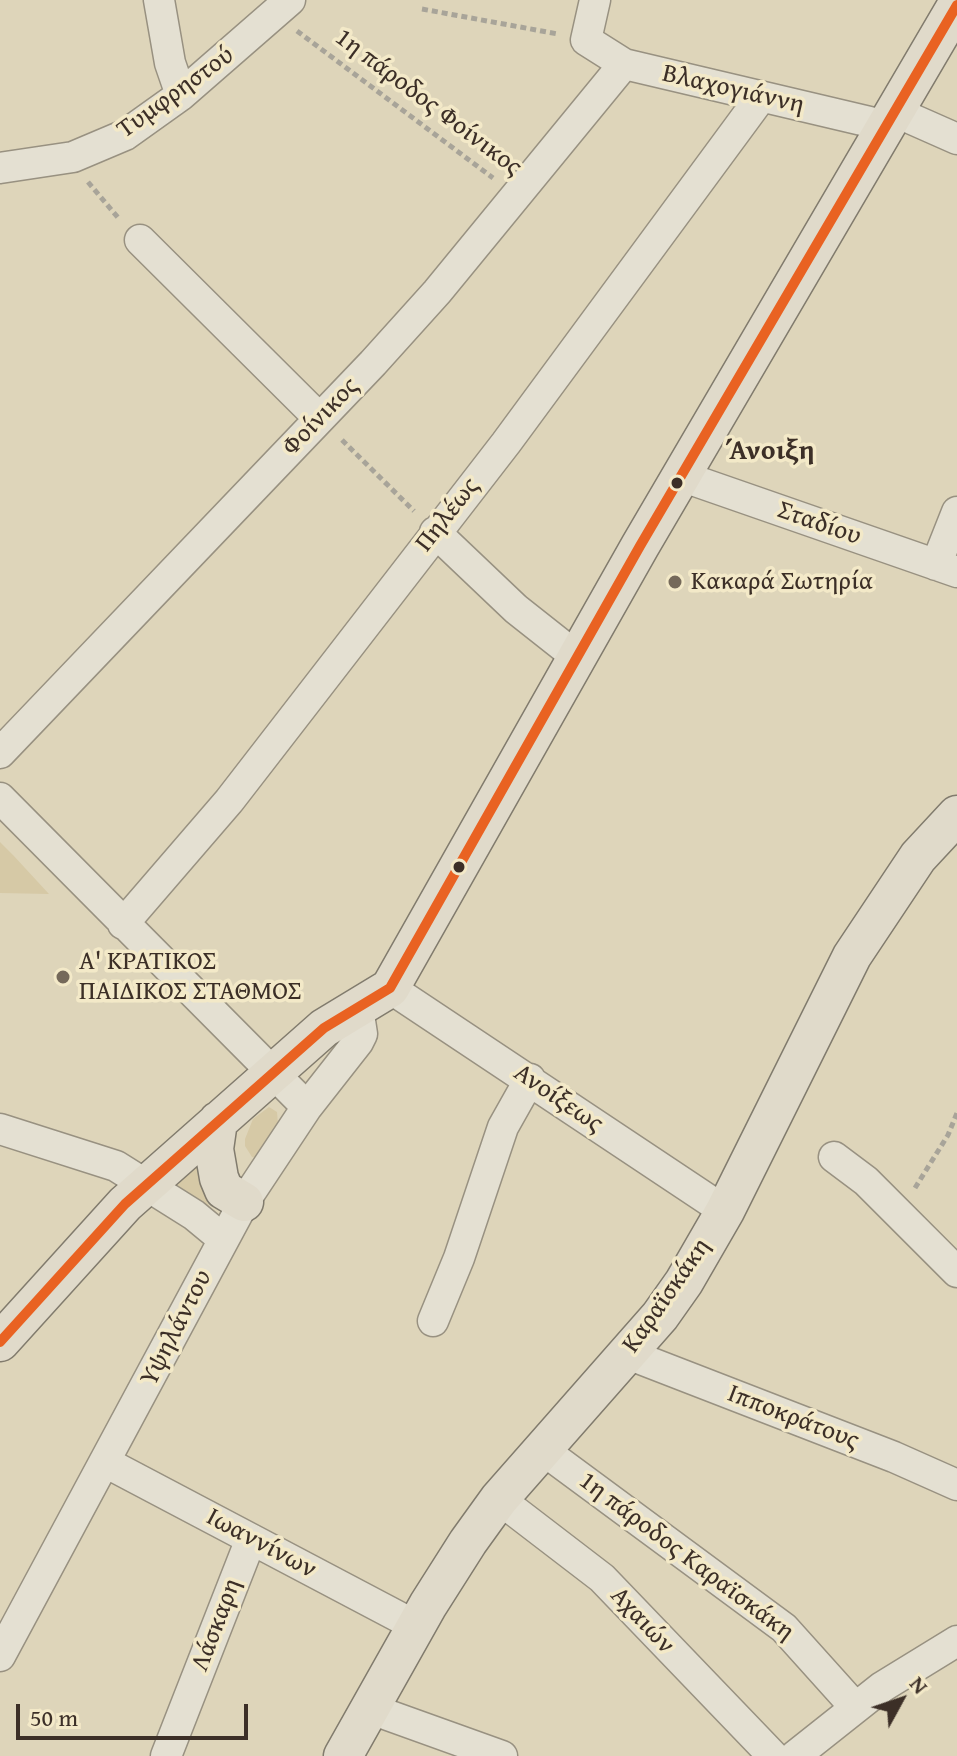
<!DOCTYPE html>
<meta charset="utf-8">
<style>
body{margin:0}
#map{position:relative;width:957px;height:1756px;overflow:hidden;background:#ded5ba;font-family:"Gentium Book Plus",serif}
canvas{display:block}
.north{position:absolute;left:861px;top:1660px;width:80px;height:80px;-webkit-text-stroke:6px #f3e9c8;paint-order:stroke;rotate:50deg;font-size:22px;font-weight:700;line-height:32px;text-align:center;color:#3c2f27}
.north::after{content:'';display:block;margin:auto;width:28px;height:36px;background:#3c2f27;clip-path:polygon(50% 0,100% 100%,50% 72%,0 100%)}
.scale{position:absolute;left:16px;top:1704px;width:232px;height:36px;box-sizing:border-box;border:4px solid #3c2f27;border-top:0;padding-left:10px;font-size:24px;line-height:28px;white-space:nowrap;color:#3c2f27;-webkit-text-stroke:6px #f3e9c8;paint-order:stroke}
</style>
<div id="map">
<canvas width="957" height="1756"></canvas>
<div class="north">N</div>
<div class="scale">50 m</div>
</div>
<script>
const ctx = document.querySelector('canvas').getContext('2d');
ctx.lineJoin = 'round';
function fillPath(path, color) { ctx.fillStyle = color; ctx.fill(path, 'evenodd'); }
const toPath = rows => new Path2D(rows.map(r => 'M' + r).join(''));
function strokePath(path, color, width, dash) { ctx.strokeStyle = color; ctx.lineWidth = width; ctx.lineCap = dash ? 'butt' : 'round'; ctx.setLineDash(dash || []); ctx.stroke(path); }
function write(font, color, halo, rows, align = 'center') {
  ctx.font = font + ' "Gentium Book Plus",serif'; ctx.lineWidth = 7; ctx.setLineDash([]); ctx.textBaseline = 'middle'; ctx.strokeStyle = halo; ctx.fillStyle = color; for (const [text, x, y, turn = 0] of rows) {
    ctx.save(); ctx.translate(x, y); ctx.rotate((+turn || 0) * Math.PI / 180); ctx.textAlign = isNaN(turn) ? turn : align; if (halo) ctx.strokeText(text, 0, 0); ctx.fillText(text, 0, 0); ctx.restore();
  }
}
const green = toPath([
 [0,842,13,855,49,894,0,893],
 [269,1107,277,1112,278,1124,256,1158,252,1157,245,1146,245,1139,253,1119],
 [204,1153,207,1202,212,1212,172,1188]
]);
const path = toPath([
 [422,9,558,34],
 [297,31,493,178],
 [88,182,120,220],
 [342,440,414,511],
 [915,1188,948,1135,957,1113]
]);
const minor = toPath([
 [159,0,170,63,181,95],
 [595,0,586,40,624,64,887,126],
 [896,112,957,139],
 [0,168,73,157,125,135,181,95,290,0],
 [140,240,319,418],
 [681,476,957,572],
 [435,532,516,609,578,658],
 [936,565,957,512],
 [0,753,373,363,437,292,624,64],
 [0,798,307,1107],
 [123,924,229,801,506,443,761,97],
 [390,988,725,1211],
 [0,1129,116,1166,194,1215,223,1239],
 [834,1157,866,1181,957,1272],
 [433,1321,459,1258,503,1127,530,1079],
 [628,1354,894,1457,957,1485],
 [543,1450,784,1628,855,1707],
 [107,1463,416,1626],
 [499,1499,602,1578,773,1756],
 [0,1656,244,1202,307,1107,358,1042,362,1034,358,1008],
 [371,1709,502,1756],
 [166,1756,251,1539],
 [795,1756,882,1687,957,1641]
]);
const major = toPath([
 [218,1121,214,1149,219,1178,224,1190,244,1202],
 [0,1342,125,1204,324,1028,390,988,640,546,957,5],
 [343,1756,428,1605,468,1542,499,1499,660,1316,684,1282,725,1211,852,956,918,857,957,815]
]);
const bus1 = toPath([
 [0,1342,125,1204,324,1028,390,988,640,546,957,5]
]);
const markers = [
 [677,483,7,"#3c2f27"],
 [675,582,8,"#75695a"],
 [459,867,7,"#3c2f27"],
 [63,977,8,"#75695a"]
];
const streetNames = [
 ["Βλαχογιάννη",733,90,13],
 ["Τυμφρηστού",176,93,-36],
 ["1η πάροδος Φοίνικος",428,103,37],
 ["Φοίνικος",321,417,-46],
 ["Πηλέως",448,515,-52],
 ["Σταδίου",819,524,19],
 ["Ανοίξεως",558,1099,34],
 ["Καραϊσκάκη",667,1296,-55],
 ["Υψηλάντου",177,1328,-63],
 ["Ιπποκράτους",793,1418,21],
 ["Ιωαννίνων",261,1544,28],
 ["1η πάροδος Καραϊσκάκη",686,1557,37],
 ["Αχαιών",642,1621,47],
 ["Λάσκαρη",217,1625,-69]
];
const poiNames = [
 ["Κακαρά Σωτηρία",691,582],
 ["Α' ΚΡΑΤΙΚΟΣ",79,962],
 ["ΠΑΙΔΙΚΟΣ ΣΤΑΘΜΟΣ",79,992]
];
const neighbourhoodNames = [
 ["Άνοιξη",770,452]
];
fillPath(green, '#d6c9a6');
strokePath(minor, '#989181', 33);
strokePath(major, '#817b6d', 41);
strokePath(path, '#a8a499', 5, [6, 4]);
strokePath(minor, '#e4e0d2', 30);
strokePath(major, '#e0daca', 38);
strokePath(bus1, '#e96222', 10);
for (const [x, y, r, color] of markers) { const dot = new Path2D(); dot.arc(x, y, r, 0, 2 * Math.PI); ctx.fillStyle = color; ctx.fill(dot); strokePath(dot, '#f3e9c8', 3); }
write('26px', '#3c2f27', '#f3e9c8', streetNames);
write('26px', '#3c2f27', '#f3e9c8', poiNames, 'left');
write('bold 28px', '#3c2f27', '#f3e9c8', neighbourhoodNames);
</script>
